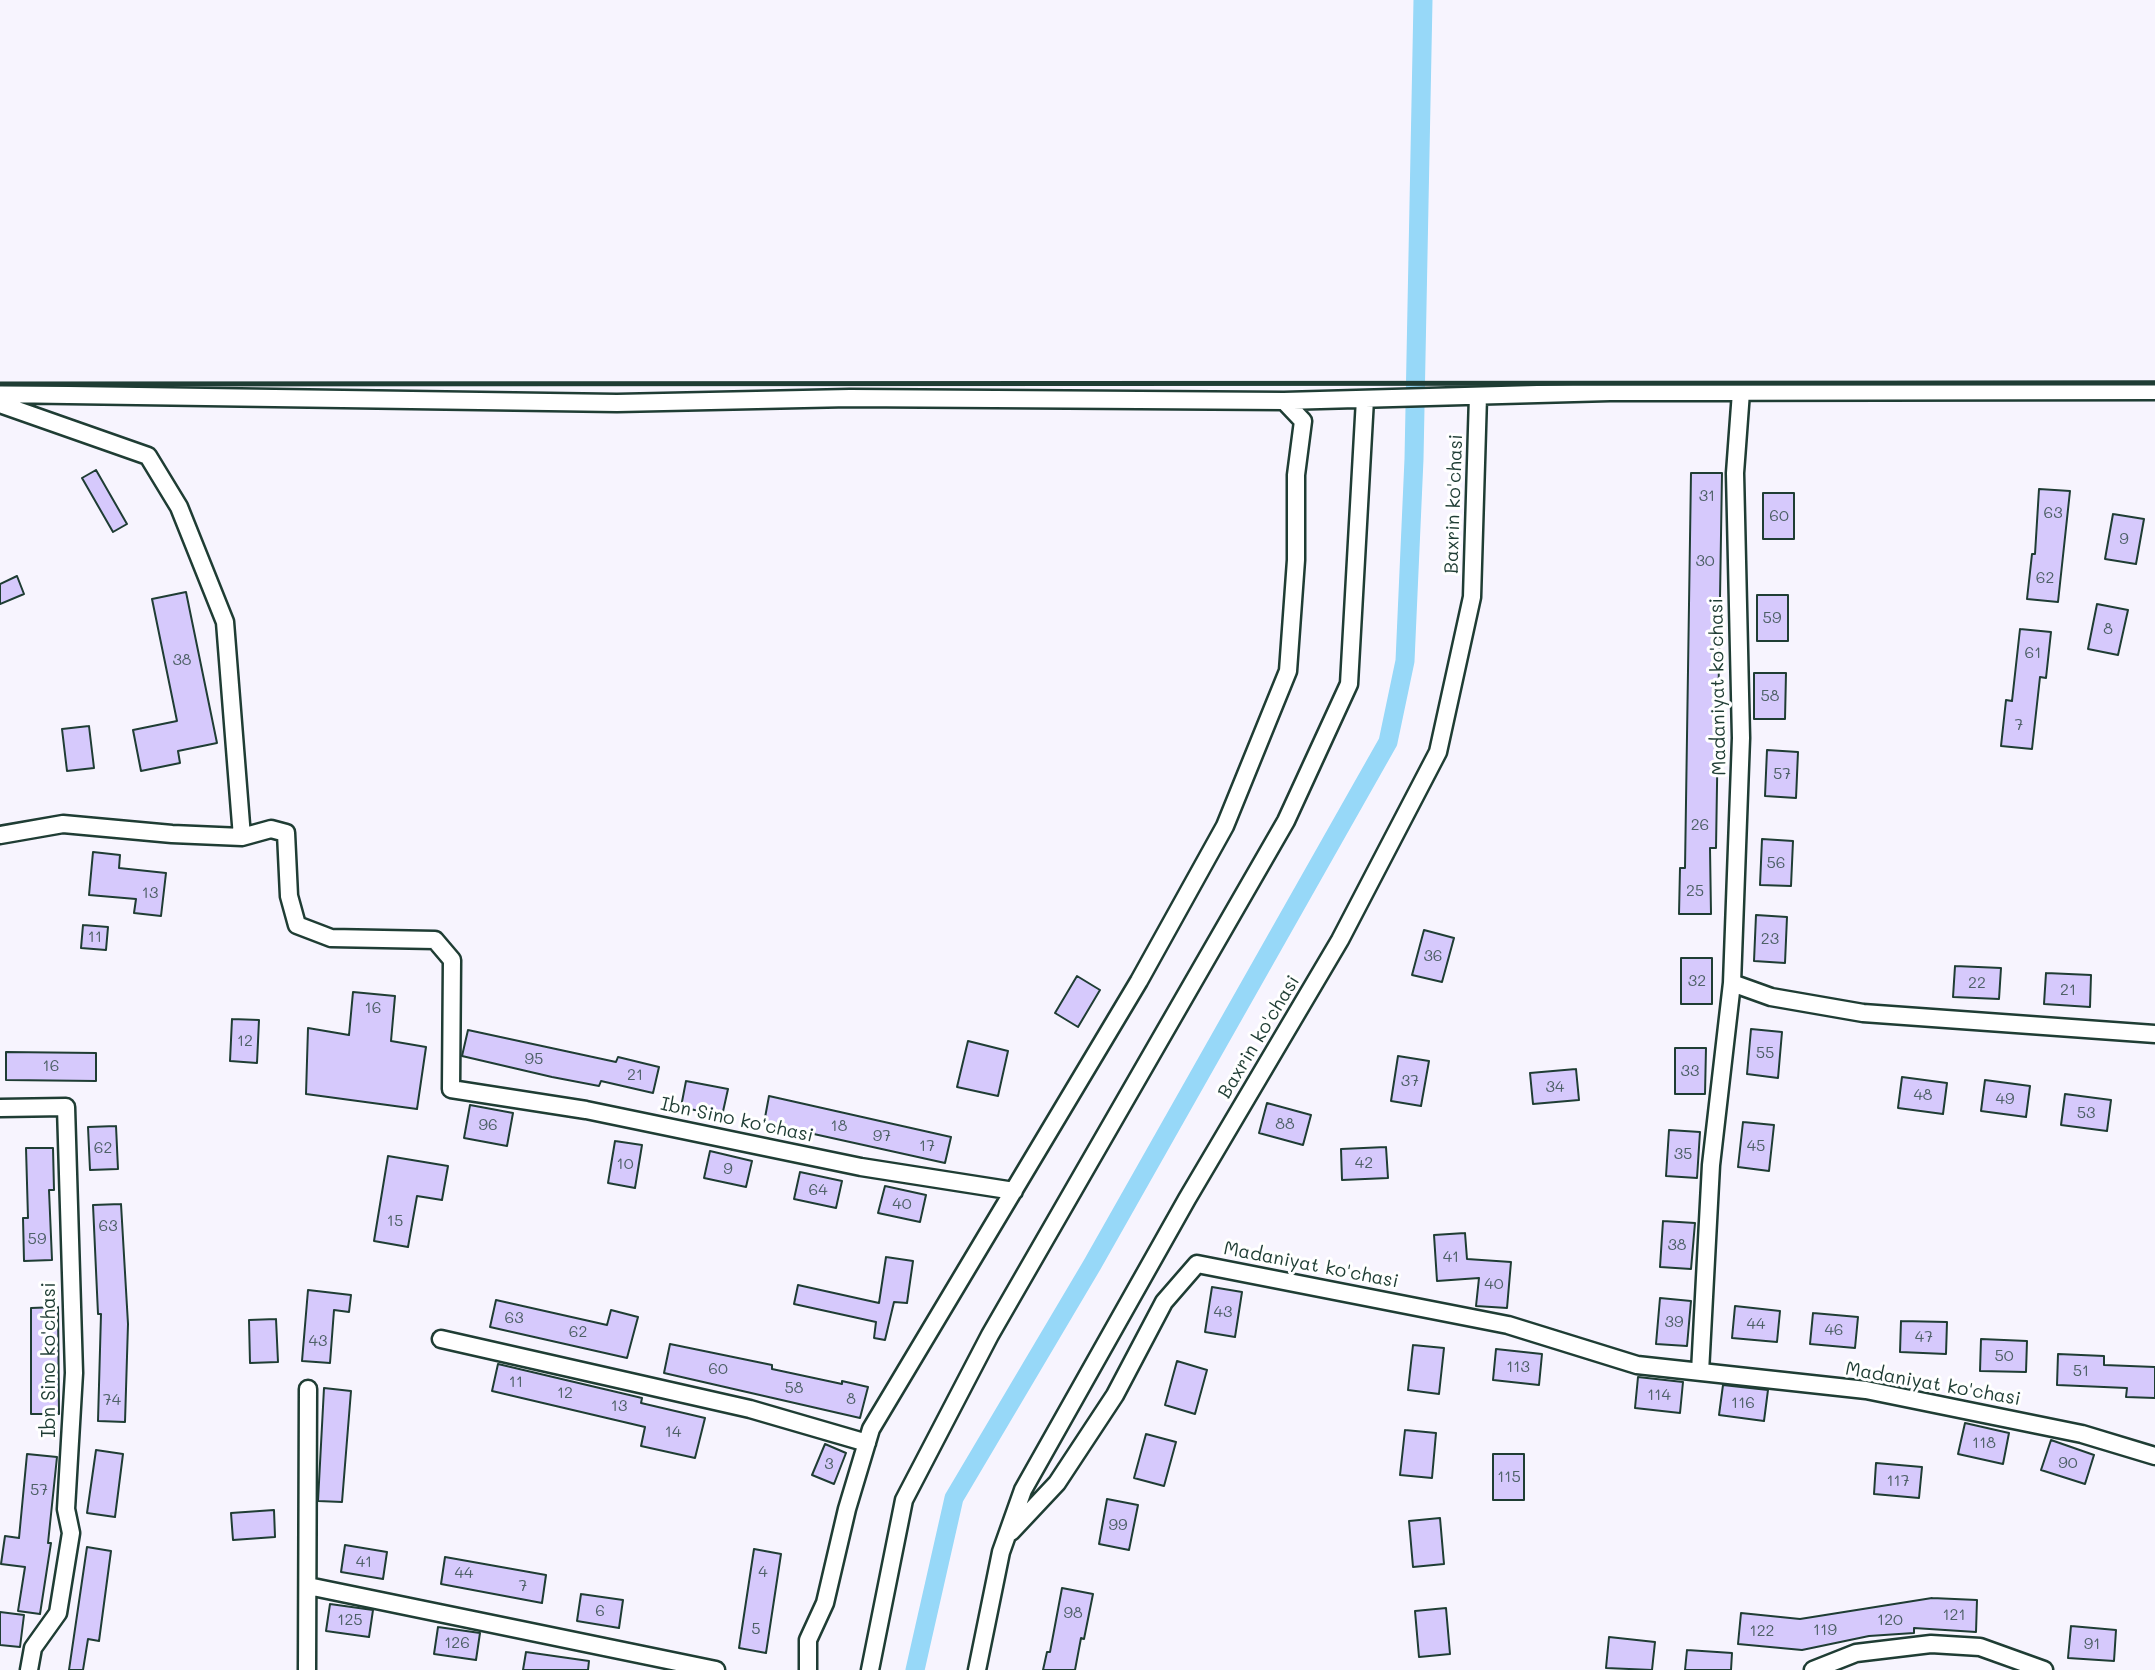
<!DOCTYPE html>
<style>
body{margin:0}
canvas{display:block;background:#f7f4fe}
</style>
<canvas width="2155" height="1670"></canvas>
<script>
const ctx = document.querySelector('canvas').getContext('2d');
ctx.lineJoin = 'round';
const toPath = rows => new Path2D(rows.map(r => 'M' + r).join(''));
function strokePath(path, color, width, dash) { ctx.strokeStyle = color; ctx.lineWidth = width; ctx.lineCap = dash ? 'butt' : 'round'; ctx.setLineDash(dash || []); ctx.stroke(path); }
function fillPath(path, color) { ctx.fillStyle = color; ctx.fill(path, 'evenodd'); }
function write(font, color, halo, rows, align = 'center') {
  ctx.font = font + ' Mali,sans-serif'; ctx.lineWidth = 6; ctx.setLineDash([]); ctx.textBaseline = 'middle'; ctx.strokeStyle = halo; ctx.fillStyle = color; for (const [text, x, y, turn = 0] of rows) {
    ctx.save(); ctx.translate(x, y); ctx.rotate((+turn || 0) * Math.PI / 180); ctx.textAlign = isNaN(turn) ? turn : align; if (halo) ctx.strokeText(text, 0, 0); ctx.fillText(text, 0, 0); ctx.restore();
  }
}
const canal = toPath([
 [915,1670,954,1498,1092,1265,1388,742,1405,661,1414,459,1423,0]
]);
const building = toPath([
 [96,470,127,524,113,532,82,478,96,470],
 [1691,473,1722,473,1716,848,1710,848,1711,914,1679,914,1680,868,1685,868,1691,473],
 [2039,489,2070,491,2058,602,2027,599,2032,554,2035,554,2039,489],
 [1763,493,1794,493,1794,539,1763,539,1763,493],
 [2113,514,2144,519,2136,564,2105,559,2113,514],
 [17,576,24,594,0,604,0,584,17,576],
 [186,592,217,743,178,751,180,763,141,771,133,730,177,721,152,599,186,592],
 [1757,595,1788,595,1788,641,1757,641,1757,595],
 [2097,604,2128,610,2118,655,2088,649,2097,604],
 [2020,629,2051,632,2046,678,2040,677,2032,749,2001,746,2006,700,2012,701,2020,629],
 [1754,673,1786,673,1785,719,1754,719,1754,673],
 [89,726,94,768,67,771,62,729,89,726],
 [1767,750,1798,752,1796,798,1765,796,1767,750],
 [1762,839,1793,841,1791,886,1760,885,1762,839],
 [93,852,120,855,119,868,166,873,161,916,134,913,136,899,89,895,93,852],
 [1756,915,1787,917,1785,963,1754,961,1756,915],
 [83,925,108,927,106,950,81,948,83,925],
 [1424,930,1454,938,1442,982,1412,975,1424,930],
 [1681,958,1712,958,1712,1004,1681,1004,1681,958],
 [1955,966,2001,968,1999,999,1953,997,1955,966],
 [2046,973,2091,975,2090,1007,2044,1004,2046,973],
 [1077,976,1100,990,1078,1027,1055,1013,1077,976],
 [353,992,395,996,391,1041,426,1047,417,1109,306,1094,308,1028,349,1035,353,992],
 [232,1019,259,1020,257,1063,230,1061,232,1019],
 [1751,1029,1782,1032,1778,1078,1747,1074,1751,1029],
 [468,1030,616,1062,618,1057,659,1067,653,1093,601,1081,599,1086,552,1077,462,1056,468,1030],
 [968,1041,1008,1051,998,1096,957,1087,968,1041],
 [1675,1048,1706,1048,1705,1094,1675,1094,1675,1048],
 [6,1052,96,1053,96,1081,6,1080,6,1052],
 [1398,1056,1429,1061,1421,1106,1391,1101,1398,1056],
 [1576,1069,1579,1100,1533,1104,1530,1073,1576,1069],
 [1902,1077,1947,1083,1943,1114,1898,1108,1902,1077],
 [1985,1080,2030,1086,2026,1117,1981,1111,1985,1080],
 [686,1081,728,1089,722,1116,681,1107,686,1081],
 [2065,1094,2111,1100,2107,1131,2061,1125,2065,1094],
 [769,1096,951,1137,945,1163,764,1123,769,1096],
 [1267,1103,1311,1115,1303,1145,1259,1133,1267,1103],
 [470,1105,513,1113,507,1146,464,1138,470,1105],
 [1743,1122,1774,1125,1769,1171,1738,1167,1743,1122],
 [116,1126,118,1169,90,1170,88,1127,116,1126],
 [1669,1130,1700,1132,1697,1178,1666,1176,1669,1130],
 [615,1141,642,1145,635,1188,608,1183,615,1141],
 [1386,1147,1388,1178,1342,1180,1341,1149,1386,1147],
 [26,1148,53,1148,54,1190,49,1190,52,1260,24,1261,23,1218,28,1218,26,1148],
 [710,1151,752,1161,746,1187,704,1178,710,1151],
 [388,1156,448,1166,442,1200,417,1196,408,1247,374,1241,388,1156],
 [800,1172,842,1181,836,1208,794,1199,800,1172],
 [885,1186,926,1195,920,1222,878,1213,885,1186],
 [121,1204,128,1324,125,1422,98,1421,101,1314,98,1314,93,1205,121,1204],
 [1663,1221,1695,1223,1691,1269,1660,1267,1663,1221],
 [1465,1233,1467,1259,1511,1262,1507,1308,1476,1306,1479,1278,1437,1281,1434,1235,1465,1233],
 [886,1257,913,1261,907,1303,894,1302,885,1340,874,1338,876,1322,794,1304,798,1285,879,1303,886,1257],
 [1212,1287,1242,1292,1235,1337,1205,1332,1212,1287],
 [308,1290,351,1295,349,1312,334,1310,330,1363,302,1361,308,1290],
 [1660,1298,1691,1301,1687,1346,1656,1344,1660,1298],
 [496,1300,607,1325,611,1310,638,1317,627,1358,490,1327,496,1300],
 [1735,1306,1780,1311,1777,1342,1732,1338,1735,1306],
 [58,1307,59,1414,31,1414,31,1308,58,1307],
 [1813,1313,1858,1317,1855,1348,1810,1344,1813,1313],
 [276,1319,278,1362,250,1363,249,1320,276,1319],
 [1901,1321,1947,1322,1946,1354,1900,1352,1901,1321],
 [1981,1339,2027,1341,2026,1372,1980,1371,1981,1339],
 [670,1344,772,1365,772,1369,842,1384,842,1381,868,1387,860,1418,664,1373,670,1344],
 [1413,1345,1444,1348,1439,1394,1408,1390,1413,1345],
 [1496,1349,1542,1354,1539,1385,1493,1380,1496,1349],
 [2058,1354,2104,1356,2104,1365,2155,1367,2155,1398,2126,1397,2127,1388,2057,1385,2058,1354],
 [1177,1361,1207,1370,1195,1414,1165,1405,1177,1361],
 [498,1364,642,1398,641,1403,705,1418,695,1458,641,1446,645,1427,492,1391,498,1364],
 [1638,1377,1683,1382,1680,1413,1635,1408,1638,1377],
 [1723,1385,1768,1390,1764,1421,1719,1415,1723,1385],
 [324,1388,351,1391,342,1502,318,1501,324,1388],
 [1965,1423,2009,1433,2003,1464,1958,1454,1965,1423],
 [1405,1430,1436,1433,1432,1478,1400,1475,1405,1430],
 [1146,1434,1176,1442,1164,1486,1134,1478,1146,1434],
 [2051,1440,2094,1455,2085,1484,2041,1470,2051,1440],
 [825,1444,846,1453,834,1484,812,1475,825,1444],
 [96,1450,123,1454,115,1517,87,1513,96,1450],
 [27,1454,57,1457,48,1543,51,1543,40,1614,18,1611,25,1567,1,1564,5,1536,19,1538,27,1454],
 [1493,1454,1524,1454,1524,1500,1493,1500,1493,1454],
 [1876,1463,1922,1467,1919,1498,1874,1494,1876,1463],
 [1107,1499,1138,1505,1129,1550,1099,1544,1107,1499],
 [274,1510,275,1537,233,1540,231,1513,274,1510],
 [1440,1518,1444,1564,1413,1567,1409,1521,1440,1518],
 [345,1545,387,1552,383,1579,341,1572,345,1545],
 [87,1547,111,1551,99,1641,88,1639,83,1670,69,1670,87,1547],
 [754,1549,781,1554,766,1653,739,1648,754,1549],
 [445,1557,546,1575,542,1603,441,1584,445,1557],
 [1062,1588,1093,1594,1084,1639,1081,1638,1075,1670,1043,1670,1047,1652,1050,1652,1062,1588],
 [581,1594,623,1600,619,1628,577,1621,581,1594],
 [1932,1598,1977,1600,1976,1632,1914,1628,1914,1633,1869,1636,1802,1650,1738,1644,1741,1613,1800,1619,1932,1598],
 [330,1604,373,1610,369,1637,326,1631,330,1604],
 [1446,1608,1450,1654,1419,1657,1415,1611,1446,1608],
 [0,1612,24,1615,20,1647,0,1645,0,1612],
 [2071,1626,2116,1630,2114,1661,2068,1658,2071,1626],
 [438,1627,480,1633,476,1660,434,1654,438,1627],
 [1609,1637,1655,1642,1652,1670,1606,1668,1609,1637],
 [1687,1650,1732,1653,1731,1670,1685,1670,1687,1650],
 [526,1652,589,1661,588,1670,523,1670,526,1652]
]);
const minor = toPath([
 [0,394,617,403,850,398,1284,401,1610,392,2155,391],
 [0,404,148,456,179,507,225,622,242,837],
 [0,835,63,824,172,834,242,837,271,829,286,833,289,896,297,925,331,938,435,940,452,960,451,1089,586,1110,861,1167,1014,1191],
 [1732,983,1771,997,1863,1013,2155,1034],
 [0,1108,66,1107,74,1373,66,1509,71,1533,58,1613,33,1648,29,1670],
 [441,1339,750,1409,867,1443],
 [1700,1372,1711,1165,1732,983,1741,738,1735,473,1741,392],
 [1011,1532,1057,1483,1115,1395,1164,1302,1197,1264,1508,1325,1637,1365,1866,1390,2082,1434,2155,1456],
 [308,1586,716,1670],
 [307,1670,308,1389],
 [808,1670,808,1640,825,1603,847,1509,871,1429,1139,981,1225,826,1288,671,1296,560,1296,475,1303,421,1284,401],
 [870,1670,904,1500,990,1335,1286,821,1349,684,1365,399],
 [977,1670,1001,1552,1023,1490,1187,1199,1340,940,1438,752,1472,597,1478,396],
 [1813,1670,1856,1653,1931,1644,1980,1647,2044,1670]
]);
const rail = toPath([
 [0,384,2155,383]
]);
const numberNames = [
 ["31",1707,496],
 ["63",2053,513],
 ["60",1779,516],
 ["9",2124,539],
 ["30",1705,561],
 ["62",2045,578],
 ["59",1772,618],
 ["8",2108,629],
 ["61",2033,653],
 ["38",182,660],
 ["58",1770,696],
 ["7",2019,725],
 ["57",1782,774],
 ["26",1700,825],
 ["56",1776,863],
 ["25",1695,891],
 ["13",150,893],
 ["11",95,937],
 ["23",1770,939],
 ["36",1433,956],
 ["32",1697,981],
 ["22",1977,983],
 ["21",2068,990],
 ["16",373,1008],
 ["12",245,1041],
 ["55",1765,1053],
 ["95",534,1059],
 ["16",51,1066],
 ["33",1690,1071],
 ["21",635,1075],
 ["37",1410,1081],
 ["34",1555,1087],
 ["48",1923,1095],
 ["49",2005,1099],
 ["53",2086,1113],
 ["88",1285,1124],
 ["96",488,1125],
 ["18",839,1126],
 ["97",882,1136],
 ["17",927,1146],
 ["45",1756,1146],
 ["62",103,1148],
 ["35",1683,1154],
 ["42",1364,1163],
 ["10",625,1164],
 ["9",728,1169],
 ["64",818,1190],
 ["40",902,1204],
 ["15",395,1221],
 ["63",108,1226],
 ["59",37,1239],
 ["38",1677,1245],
 ["41",1451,1257],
 ["40",1494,1284],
 ["43",1223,1312],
 ["63",514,1318],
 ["39",1674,1322],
 ["44",1756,1324],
 ["46",1834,1330],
 ["62",578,1332],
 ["47",1924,1337],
 ["43",318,1341],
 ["50",2004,1356],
 ["113",1518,1367],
 ["60",718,1369],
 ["51",2081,1371],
 ["11",516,1382],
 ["58",794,1388],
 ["12",565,1393],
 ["114",1659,1395],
 ["8",851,1399],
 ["74",112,1400],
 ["116",1743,1403],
 ["13",619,1406],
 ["14",673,1432],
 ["118",1984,1443],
 ["90",2068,1463],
 ["3",829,1464],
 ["115",1509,1477],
 ["117",1898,1481],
 ["57",39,1490],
 ["99",1118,1525],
 ["41",364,1562],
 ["4",763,1572],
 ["44",464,1573],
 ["7",523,1586],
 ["6",600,1611],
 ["98",1073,1613],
 ["121",1954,1615],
 ["125",350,1620],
 ["120",1890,1620],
 ["5",756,1629],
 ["119",1825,1630],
 ["122",1762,1631],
 ["126",457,1643],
 ["91",2092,1644]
];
const streetNames = [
 ["Baxrin ko'chasi",1454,504,-88],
 ["Madaniyat ko'chasi",1718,687,-91],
 ["Baxrin ko'chasi",1259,1037,-59],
 ["Ibn Sino ko'chasi",737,1120,12],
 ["Madaniyat ko'chasi",1311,1265,11],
 ["Ibn Sino ko'chasi",49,1360,-90],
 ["Madaniyat ko'chasi",1933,1384,10]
];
strokePath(canal, '#97d8f8', 19);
fillPath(building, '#d6c9fc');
strokePath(building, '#1f3d34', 2);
strokePath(minor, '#1f3d34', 21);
strokePath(minor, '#fff', 16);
strokePath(rail, '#1f3d34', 5);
write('16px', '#4d6066', null, numberNames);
write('19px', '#1f3d34', '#fff', streetNames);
</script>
